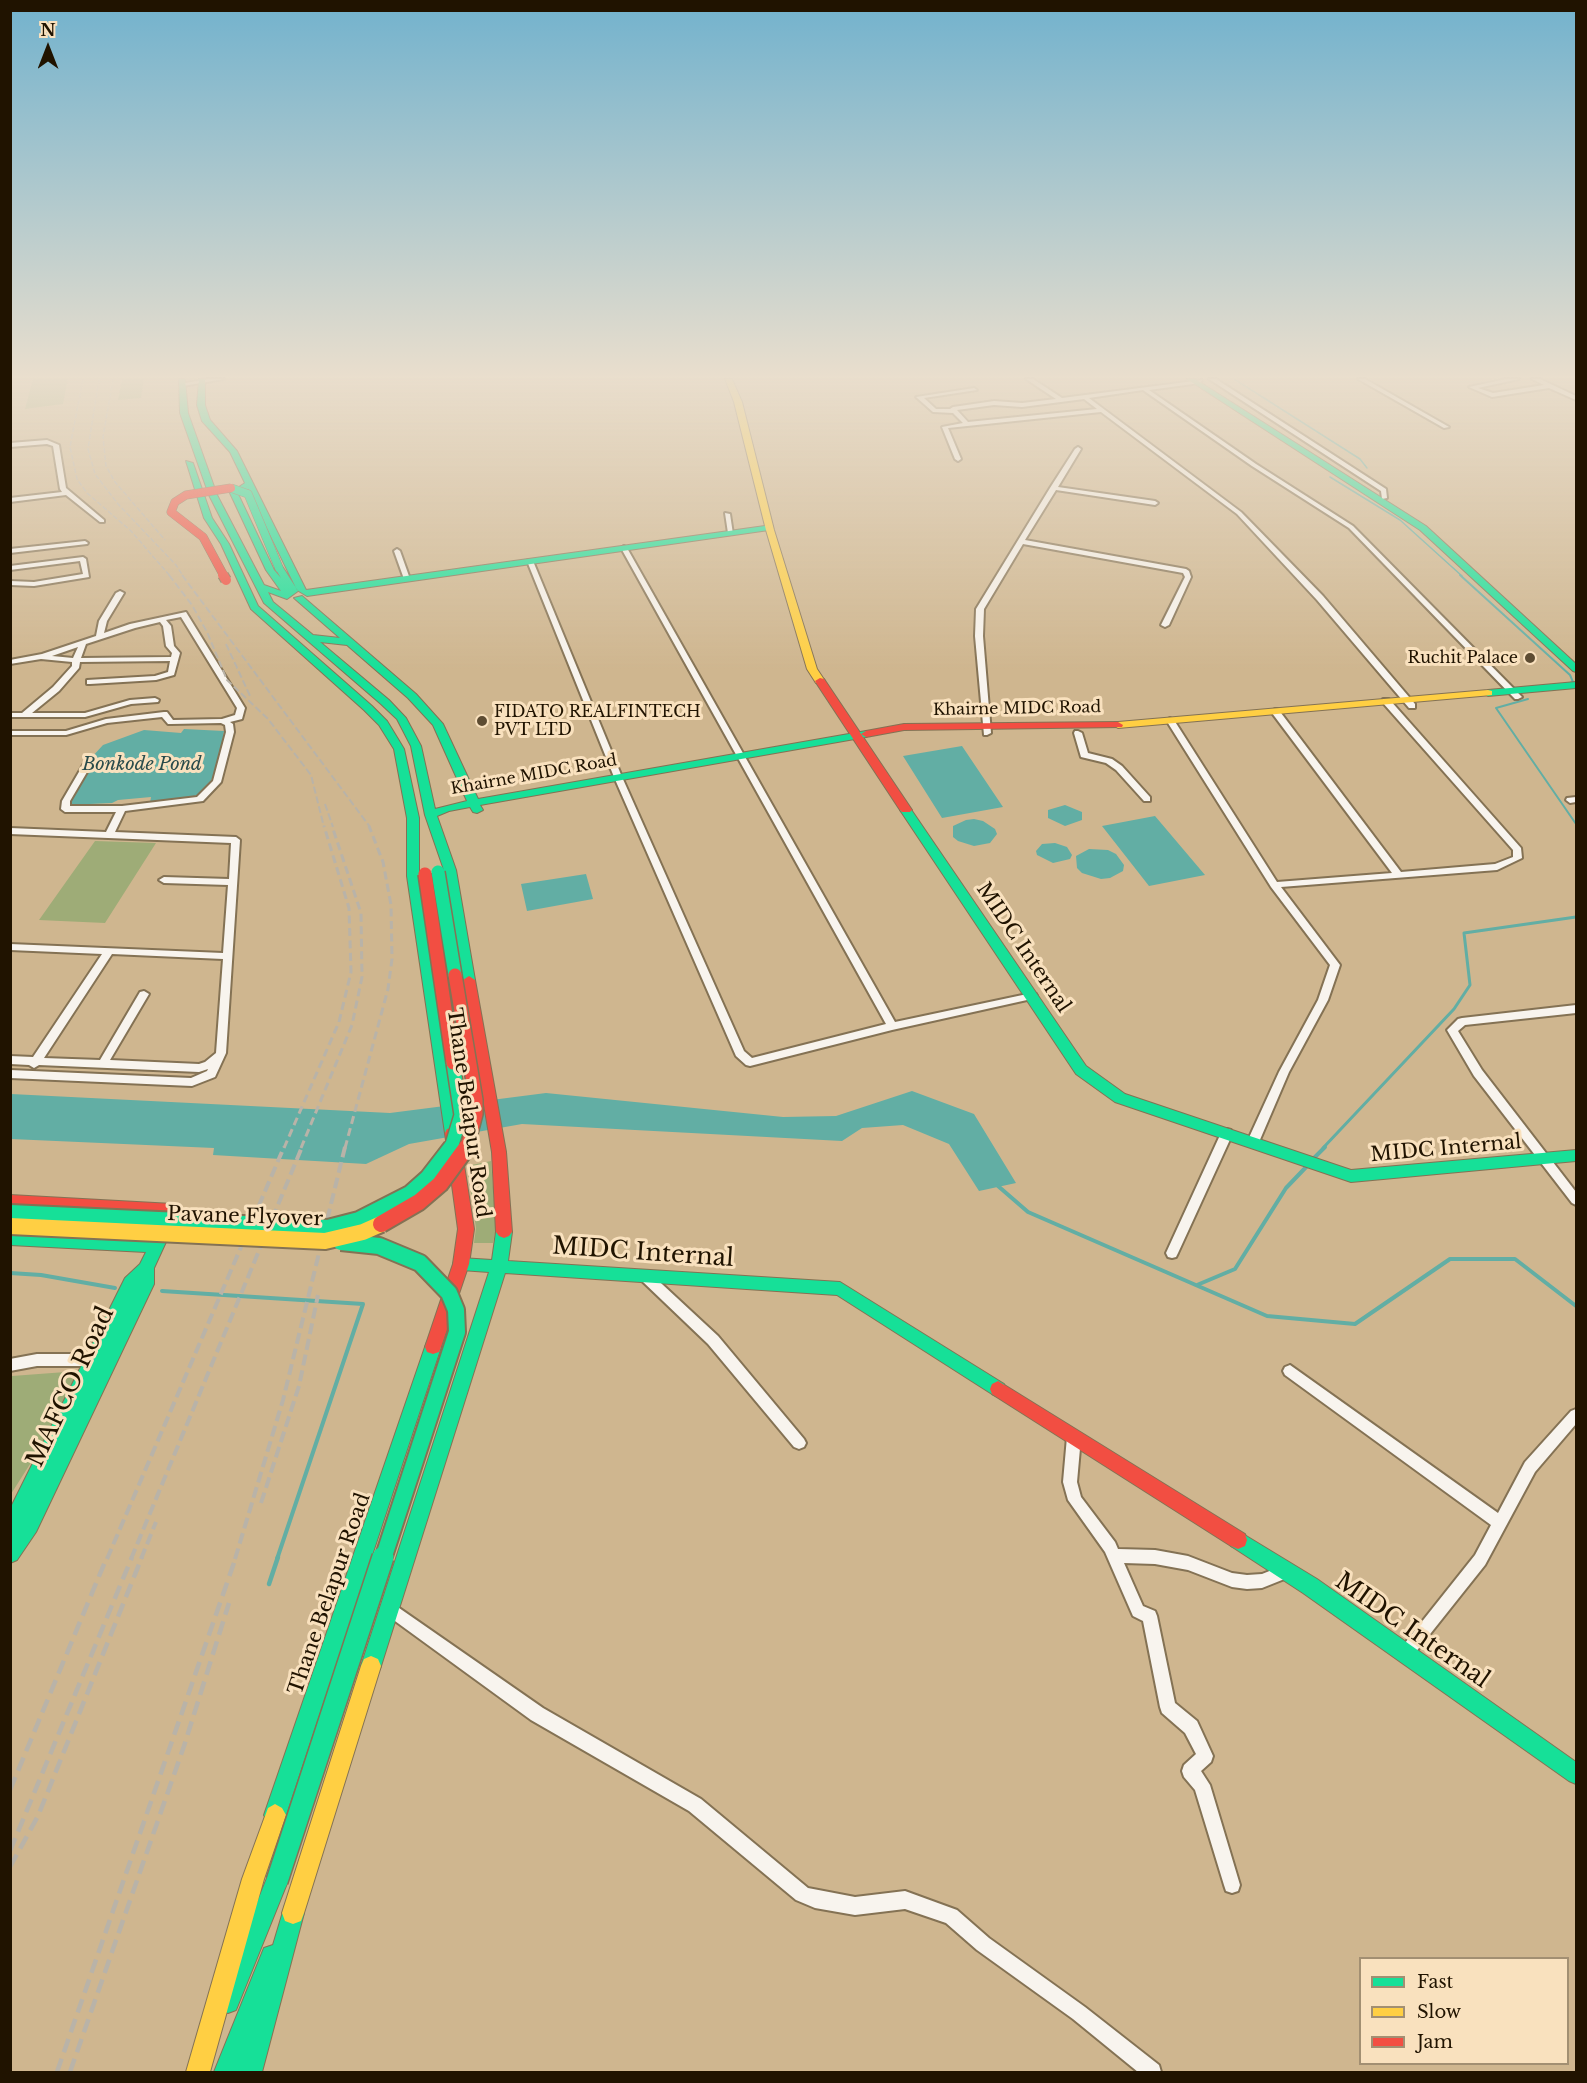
<!DOCTYPE html>
<style>
body{margin:0}
#map{position:relative;width:1587px;height:2083px;overflow:hidden;background:#cfb68f;font-family:"Libre Baskerville",serif}
canvas{display:block}
.frame{position:absolute;inset:0;border:12px solid #201300;pointer-events:none}
.legend{position:absolute;left:1359px;top:1957px;width:210px;height:108px;box-sizing:border-box;background:#f9e1be;border:2px solid #a28f72;margin:0;padding:8px 10px;list-style:none;font-size:18px;color:#201300}
.legend li{display:flex;align-items:center;gap:12px;height:30px}
.legend b{width:30px;border:2px solid #a28f72}
.north{position:absolute;left:18px;top:18px;width:60px;height:60px;-webkit-text-stroke:4px #f9e1be;paint-order:stroke;rotate:0deg;font-size:16px;font-weight:700;line-height:24px;text-align:center;color:#201300}
.north::after{content:'';display:block;margin:auto;width:21px;height:27px;background:#201300;clip-path:polygon(50% 0,100% 100%,50% 72%,0 100%)}
</style>
<div id="map">
<canvas width="1587" height="2083"></canvas>
<div class="frame"></div>
<ul class="legend">
<li><b style="height:8px;background:#16e098"></b>Fast</li>
<li><b style="height:8px;background:#ffcf43"></b>Slow</li>
<li><b style="height:8px;background:#f24e42"></b>Jam</li>
</ul>
<div class="north">N</div>
</div>
<script>
const ctx = document.querySelector('canvas').getContext('2d');
ctx.lineJoin = 'round';
function fillPath(path, color) { ctx.fillStyle = color; ctx.fill(path, 'evenodd'); }
const toPath = rows => new Path2D(rows.map(r => 'M' + r).join(''));
function strokePath(path, color, width, dash) { ctx.strokeStyle = color; ctx.lineWidth = width; ctx.lineCap = dash ? 'butt' : 'round'; ctx.setLineDash(dash || []); ctx.stroke(path); }
function write(font, color, halo, rows, align = 'center') {
  ctx.font = font + ' "Libre Baskerville",serif'; ctx.lineWidth = 6; ctx.setLineDash([]); ctx.textBaseline = 'middle'; ctx.strokeStyle = halo; ctx.fillStyle = color; for (const [text, x, y, turn = 0] of rows) {
    ctx.save(); ctx.translate(x, y); ctx.rotate((+turn || 0) * Math.PI / 180); ctx.textAlign = isNaN(turn) ? turn : align; if (halo) ctx.strokeText(text, 0, 0); ctx.fillText(text, 0, 0); ctx.restore();
  }
}
const green = toPath([
 [33,379,68,379,63,404,25,409],
 [122,379,144,379,141,398,118,400],
 [95,841,156,843,105,923,39,920],
 [491,1161,496,1228,493,1243,474,1243,476,1228,467,1166],
 [79,1371,39,1450,11,1494,12,1376]
]);
const water = toPath([
 [184,729,224,731,218,765,209,785,200,795,150,803,151,797,118,800,112,803,67,805,66,801,79,771,103,745,144,730,181,733],
 [962,746,1003,807,942,818,903,756],
 [1065,805,1082,812,1082,820,1065,826,1048,818,1048,810],
 [1155,816,1205,875,1149,886,1102,826],
 [974,819,983,821,995,829,997,834,990,843,974,846,958,841,953,837,953,826,966,820],
 [1055,843,1067,847,1072,855,1070,859,1053,863,1037,855,1036,851,1042,844],
 [1089,849,1108,850,1116,854,1124,865,1123,871,1110,878,1101,879,1082,873,1077,868,1076,856],
 [586,874,593,899,527,911,521,884],
 [912,1091,974,1114,1016,1183,979,1191,949,1144,903,1125,862,1128,842,1141,522,1124,409,1144,366,1164,213,1155,214,1148,11,1139,11,1094,390,1113,546,1093,783,1117,836,1116]
]);
const streamFar4 = toPath([
 [1234,379,1360,459,1367,468],
 [1330,477,1400,520,1462,576]
]);
const streamFar3 = toPath([
 [1460,575,1570,675,1573,682,1570,683],
 [1528,699,1496,708,1576,824]
]);
const streamFar2 = toPath([
 [1323,1148,1454,1009,1470,985,1464,933,1576,917]
]);
const streamFar1 = toPath([
 [1313,1159,1325,1147],
 [998,1186,1028,1212,1267,1316,1355,1324,1450,1259,1515,1259,1576,1306],
 [10,1273,41,1275,115,1288],
 [1197,1285,1235,1269,1286,1188,1309,1164],
 [162,1291,363,1304,277,1559]
]);
const stream = toPath([
 [269,1584,278,1557]
]);
const street = toPath([
 [208,379,224,379,183,386,180,384,208,379],
 [1026,379,1033,379,1062,398,1202,380,1200,383,1149,390,1256,464,1353,526,1522,697,1518,699,1515,699,1349,528,1252,466,1143,390,1089,398,1241,512,1323,596,1415,704,1415,708,1409,708,1317,600,1237,514,1101,412,948,428,961,459,958,461,955,459,942,427,963,423,953,413,933,412,916,397,974,388,977,390,924,398,936,409,950,409,953,407,994,401,1022,403,1056,399,1026,379],
 [1084,399,1097,409,968,422,957,410,994,405,1022,407,1084,399],
 [1209,379,1216,379,1386,489,1387,498,1382,499,1381,491,1209,379],
 [1358,379,1365,379,1449,427,1444,428,1358,379],
 [1506,379,1519,379,1478,388,1493,393,1544,385,1532,379,1540,379,1576,396,1576,400,1549,388,1492,397,1469,387,1506,379],
 [47,440,59,445,66,488,104,520,104,522,100,522,66,495,10,502,10,498,62,492,60,489,53,446,47,444,10,447,10,443,47,440],
 [1078,447,1081,449,1058,487,1155,501,1158,503,1155,505,1056,490,1025,540,1186,569,1189,571,1191,577,1169,625,1165,627,1161,625,1185,577,1183,573,1023,544,984,609,983,636,991,733,987,735,984,735,975,636,976,609,1050,488,1075,449,1078,447],
 [725,513,730,514,733,534,728,533,725,513],
 [85,541,88,543,87,544,10,553,10,549,85,541],
 [624,546,627,548,895,1022,1032,993,1036,994,1037,996,1036,998,892,1030,750,1066,746,1065,736,1056,614,777,527,561,528,560,533,561,622,777,744,1051,752,1058,886,1024,621,548,624,546],
 [397,549,400,551,410,579,409,580,404,579,394,551,397,549],
 [83,557,86,559,89,577,34,586,10,585,10,581,34,582,83,574,80,561,10,570,10,566,83,557],
 [120,591,124,593,107,621,104,633,130,624,186,612,245,708,242,719,230,722,233,724,234,732,221,782,203,801,125,811,115,832,236,837,240,840,226,1053,215,1077,192,1086,10,1078,10,1070,191,1078,207,1071,208,1069,199,1072,39,1065,34,1068,29,1065,10,1064,10,1056,33,1057,102,954,10,950,10,944,223,953,228,885,164,883,159,880,164,877,229,879,231,843,10,834,10,828,106,832,116,812,65,812,61,809,62,801,83,765,86,764,90,767,70,801,70,806,122,806,197,797,213,781,226,732,225,725,221,723,171,724,168,724,162,717,107,723,66,735,10,735,10,731,66,731,106,719,164,712,167,712,173,720,222,719,235,715,237,708,181,617,166,620,171,626,174,646,180,653,174,675,156,680,90,684,87,684,87,680,155,676,168,672,170,661,80,662,79,668,59,691,32,713,85,713,130,700,155,698,159,700,158,702,131,704,85,717,10,717,10,713,22,713,53,687,72,666,72,662,41,659,10,664,10,660,42,654,96,636,99,621,116,593,120,591],
 [160,622,163,626,166,646,172,653,171,657,81,658,86,644,135,628,160,622],
 [78,647,73,658,52,656,78,647],
 [112,954,223,959,216,1053,205,1062,199,1064,110,1060,149,994,144,991,140,992,100,1060,44,1058,112,954],
 [1383,699,1389,699,1521,848,1522,858,1497,870,1281,887,1340,965,1328,1000,1289,1072,1259,1142,1257,1145,1253,1146,1249,1145,1247,1142,1279,1072,1318,1000,1330,965,1271,887,1166,720,1170,718,1174,720,1277,882,1392,873,1272,713,1271,711,1275,709,1278,709,1401,872,1495,864,1513,857,1513,850,1383,703,1383,699],
 [1075,731,1078,731,1082,733,1088,753,1112,759,1122,766,1150,797,1150,801,1144,801,1116,770,1106,763,1081,757,1074,733,1075,731],
 [1576,797,1576,802,1570,803,1566,800,1567,798,1576,797],
 [1576,1005,1576,1013,1465,1025,1458,1031,1482,1070,1576,1192,1576,1205,1572,1203,1474,1076,1447,1030,1458,1019,1462,1018,1576,1005],
 [1227,1129,1231,1130,1233,1133,1178,1253,1176,1257,1172,1258,1168,1257,1166,1253,1221,1133,1223,1130,1227,1129],
 [645,1271,649,1272,718,1336,804,1439,806,1443,804,1447,799,1449,794,1447,708,1344,641,1280,639,1276,641,1272,645,1271],
 [37,1354,93,1354,98,1356,99,1360,98,1364,93,1366,37,1366,10,1371,10,1359,37,1354],
 [1290,1365,1498,1513,1525,1462,1571,1411,1576,1409,1576,1424,1535,1472,1485,1565,1411,1658,1406,1661,1401,1658,1398,1653,1401,1648,1475,1555,1491,1525,1285,1375,1283,1371,1285,1367,1290,1365],
 [1074,1431,1079,1433,1081,1437,1077,1482,1081,1497,1115,1542,1118,1549,1155,1550,1188,1556,1232,1573,1247,1575,1262,1574,1287,1564,1292,1566,1294,1571,1292,1576,1262,1588,1247,1589,1232,1587,1188,1570,1155,1564,1124,1563,1143,1606,1155,1611,1157,1616,1175,1703,1197,1721,1213,1756,1211,1762,1201,1771,1210,1785,1240,1885,1238,1891,1232,1893,1226,1891,1224,1885,1195,1790,1184,1777,1182,1771,1184,1765,1196,1754,1185,1733,1162,1713,1160,1707,1143,1621,1133,1616,1105,1552,1068,1500,1063,1482,1067,1437,1069,1433,1074,1431],
 [389,1601,543,1708,701,1799,808,1888,855,1897,905,1891,957,1910,989,1938,1085,2007,1159,2065,1161,2072,1138,2072,1073,2019,977,1950,946,1923,905,1909,855,1915,815,1908,796,1900,689,1811,531,1720,384,1613,382,1608,384,1603,389,1601]
]);
const fast = toPath([
 [179,379,185,379,188,413,217,495,264,585,281,591,266,570,230,493,245,483,230,452,202,421,197,405,199,379,205,379,205,405,210,420,237,451,306,590,772,525,773,527,769,530,307,596,297,590,248,489,238,494,274,570,281,578,275,568,282,566,298,591,287,599,268,592,273,602,313,635,340,638,294,598,302,596,416,694,443,724,478,799,866,731,871,734,866,737,480,805,483,810,477,813,473,812,470,807,449,811,437,816,456,870,475,980,469,984,464,983,444,870,425,815,411,746,397,719,381,704,264,603,209,495,180,413,179,379],
 [320,642,347,645,408,698,433,725,467,801,435,809,421,746,406,718,389,700,320,642],
 [1187,379,1195,379,1426,526,1576,664,1576,672,1573,671,1420,530,1187,379],
 [186,461,193,463,212,518,229,544,258,606,372,706,387,721,404,749,419,818,419,876,459,1133,457,1137,447,1137,445,1133,407,876,407,818,394,749,379,725,364,710,251,609,221,544,204,518,186,461],
 [1576,682,1576,688,1488,696,1483,693,1488,690,1576,682],
 [906,807,910,808,1086,1066,1125,1094,1351,1170,1576,1150,1576,1161,1351,1182,1115,1102,1076,1074,900,810,906,807],
 [168,1214,173,1216,176,1220,154,1268,154,1284,36,1532,17,1560,10,1563,10,1509,125,1278,140,1264,146,1252,10,1245,10,1233,151,1239,163,1216,168,1214],
 [504,1226,509,1228,512,1232,508,1261,840,1282,1004,1384,1006,1389,1004,1394,998,1397,992,1394,837,1295,505,1273,381,1666,378,1673,371,1676,364,1673,361,1666,489,1272,461,1270,455,1269,453,1264,455,1259,461,1258,492,1260,496,1232,499,1228,504,1226],
 [433,1340,439,1342,441,1347,286,1815,282,1822,275,1826,268,1822,264,1815,425,1347,427,1342,433,1340],
 [1238,1531,1317,1579,1576,1762,1576,1784,1569,1781,1303,1593,1231,1546,1229,1540,1231,1534,1238,1531],
 [277,1870,285,1873,288,1881,236,2010,228,2013,220,2010,217,2002,269,1873,277,1870],
 [293,1902,301,1905,304,1913,262,2072,238,2072,239,2069,238,2072,214,2072,264,1948,273,1945,285,1905,293,1902]
]);
const slow = toPath([
 [725,379,732,379,742,402,774,530,817,669,825,681,824,683,816,683,807,669,766,530,734,402,725,379],
 [1488,690,1492,691,1492,695,1118,728,1113,725,1118,722,1488,690],
 [371,1656,378,1659,381,1666,304,1913,301,1921,293,1924,285,1921,282,1913,361,1666,364,1659,371,1656],
 [275,1804,282,1808,286,1815,264,1879,210,2072,186,2072,242,1879,268,1808,275,1804]
]);
const jam = toPath([
 [820,678,824,679,912,810,910,812,902,812,900,810,815,681,820,678],
 [1118,722,1123,725,1122,727,904,730,866,737,861,734,866,731,904,724,1118,722],
 [469,976,475,980,506,1152,512,1232,509,1236,504,1238,499,1236,496,1232,492,1152,463,980,469,976],
 [452,1128,457,1129,459,1133,474,1229,469,1264,441,1347,439,1352,433,1354,427,1352,425,1347,453,1264,458,1229,445,1133,447,1129,452,1128],
 [10,1195,173,1204,178,1206,181,1210,173,1224,168,1226,163,1224,160,1220,163,1215,10,1207,10,1195],
 [998,1381,1245,1534,1247,1540,1245,1546,1238,1549,1231,1546,992,1394,990,1389,992,1384,998,1381]
]);
const railFar4 = toPath([
 [83,379,70,447,77,479,87,493,131,531,170,576],
 [99,379,88,449,95,474,118,504,176,565,183,576],
 [113,379,103,437,106,466,115,482,165,540]
]);
const railFar3 = toPath([
 [169,575,192,605,207,632,227,680,268,719,311,775,324,827],
 [182,575,370,827],
 [226,644,251,698],
 [325,804,333,827]
]);
const railFar2 = toPath([
 [284,1148,339,1022,351,972,349,908,324,826],
 [301,1148,352,1025,362,977,361,913,332,826],
 [345,1148,388,989,392,959,391,905,383,862,369,826]
]);
const railFar1 = toPath([
 [261,1503,299,1386,318,1295],
 [107,1559,284,1147],
 [131,1559,302,1147],
 [141,1559,156,1522],
 [235,1559,283,1400,345,1147]
]);
const rail = toPath([
 [10,1790,107,1557],
 [10,1851,132,1557],
 [10,1867,38,1816,142,1557],
 [57,2072,236,1557],
 [70,2072,184,1746,229,1603]
]);
const fastBridgeFar3 = toPath([
 [231,488,248,494,279,568]
]);
const fastBridgeFar2 = toPath([
 [438,872,455,975],
 [451,1148,461,1115,453,1063]
]);
const fastBridgeFar1 = toPath([
 [10,1213,328,1228,359,1220,410,1194,428,1178,452,1147],
 [341,1242,379,1246,420,1263,449,1293,456,1310,457,1332,383,1559]
]);
const fastBridge = toPath([
 [277,1881,383,1557]
]);
const slowBridge = toPath([
 [10,1226,325,1241,363,1232,381,1224]
]);
const jamBridgeFar3 = toPath([
 [224,576,203,537,171,512,175,502,186,495,231,488]
]);
const jamBridgeFar2 = toPath([
 [223,575,226,580]
]);
const jamBridgeFar1 = toPath([
 [425,874,453,1063],
 [455,975,476,1100,476,1114,467,1148]
]);
const jamBridge = toPath([
 [381,1224,419,1202,440,1184,467,1147]
]);
const markers = [
 [1530,658,6,"#5d4c32"],
 [482,721,6,"#5d4c32"]
];
const farPoinames = [
 ["Ruchit Palace",1518,658],
 ["FIDATO REALFINTECH",494,712,"left"],
 ["PVT LTD",494,730,"left"]
];
const farStreetnames = [
 ["Khairne MIDC Road",1017,709,-1],
 ["Khairne MIDC Road",534,775,-10]
];
const farWaternames = [
 ["Bonkode Pond",142,765]
];
const streetNames = [
 ["MIDC Internal",1023,948,56],
 ["Thane Belapur Road",468,1113,82],
 ["MIDC Internal",1446,1149,-5],
 ["Pavane Flyover",245,1217,2],
 ["Thane Belapur Road",330,1594,-71]
];
const nearStreetnames = [
 ["MIDC Internal",643,1253,4],
 ["MAFCO Road",71,1387,-65],
 ["MIDC Internal",1412,1631,35]
];
fillPath(green, '#9eac77');
fillPath(water, '#62aea4');
strokePath(streamFar4, '#62aea4', 1.5);
strokePath(streamFar3, '#62aea4', 2);
strokePath(streamFar2, '#62aea4', 3);
strokePath(streamFar1, '#62aea4', 4);
strokePath(stream, '#62aea4', 4.5);
strokePath(street, '#847254', 4);
strokePath(fast, '#847254', 2);
strokePath(slow, '#847254', 2);
strokePath(jam, '#847254', 2);
fillPath(street, '#f8f4ee');
fillPath(fast, '#16e098');
fillPath(slow, '#ffcf43');
fillPath(jam, '#f24e42');
strokePath(railFar4, '#b9b3a8', 1.5, [5, 2]);
strokePath(railFar3, '#b9b3a8', 2, [7, 3]);
strokePath(railFar2, '#b9b3a8', 3, [8, 4.5]);
strokePath(railFar1, '#b9b3a8', 4, [11, 5]);
strokePath(rail, '#b9b3a8', 4.5, [14, 7]);
strokePath(fastBridgeFar3, '#847254', 9, []);
strokePath(fastBridgeFar2, '#847254', 16, []);
strokePath(fastBridgeFar1, '#847254', 20, []);
strokePath(fastBridge, '#847254', 24, []);
strokePath(slowBridge, '#847254', 20, []);
strokePath(jamBridgeFar3, '#847254', 9, []);
strokePath(jamBridgeFar2, '#847254', 12, []);
strokePath(jamBridgeFar1, '#847254', 16, []);
strokePath(jamBridge, '#847254', 20, []);
strokePath(fastBridgeFar3, '#16e098', 8);
strokePath(fastBridgeFar2, '#16e098', 13);
strokePath(fastBridgeFar1, '#16e098', 16);
strokePath(fastBridge, '#16e098', 21);
strokePath(slowBridge, '#ffcf43', 16);
strokePath(jamBridgeFar3, '#f24e42', 8);
strokePath(jamBridgeFar2, '#f24e42', 10);
strokePath(jamBridgeFar1, '#f24e42', 13);
strokePath(jamBridge, '#f24e42', 16);
const sky = ctx.createLinearGradient(0, 0, 0, 671);
sky.addColorStop(0, '#72b2cd');
sky.addColorStop(0.56, '#e9decd');
sky.addColorStop(1, '#e9decd00');
ctx.fillStyle = sky;
ctx.fillRect(0, 0, 1587, 671);
for (const [x, y, r, color] of markers) { const dot = new Path2D(); dot.arc(x, y, r, 0, 2 * Math.PI); ctx.fillStyle = color; ctx.fill(dot); strokePath(dot, '#f9e1be', 2); }
write('16px', '#201300', '#f9e1be', farPoinames, 'right');
write('16px', '#201300', '#f9e1be', farStreetnames);
write('italic 18px', '#294b4b', '#f9e1be', farWaternames);
write('20px', '#201300', '#f9e1be', streetNames);
write('24px', '#201300', '#f9e1be', nearStreetnames);
</script>
